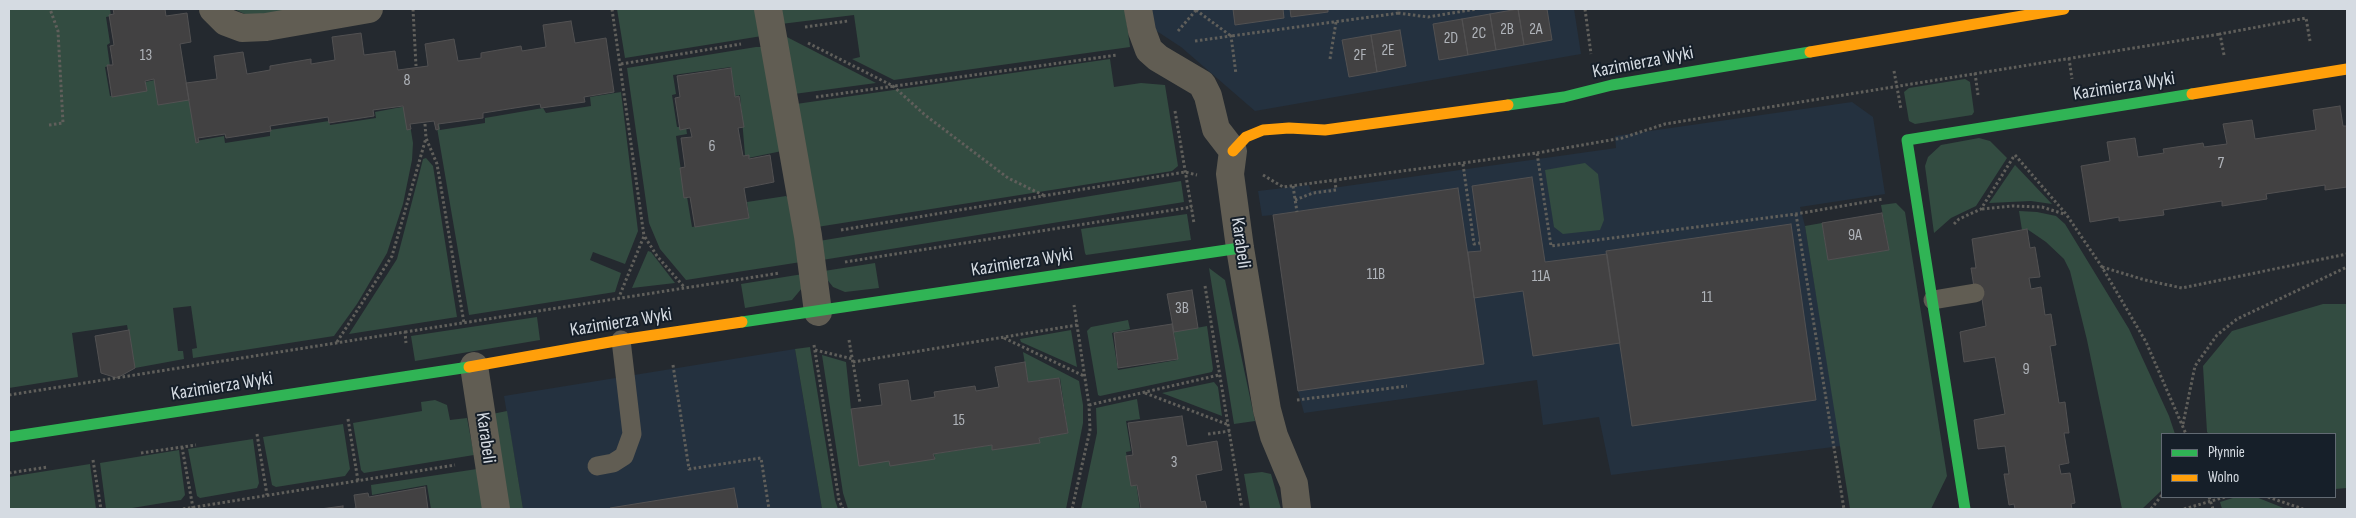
<!DOCTYPE html>
<meta charset="utf-8">
<style>
body{margin:0}
#map{position:relative;width:2356px;height:518px;overflow:hidden;background:#24292f;font-family:"Sofia Sans Condensed",sans-serif}
canvas{display:block}
.frame{position:absolute;inset:0;border:10px solid #d5dbe2;pointer-events:none}
.legend{position:absolute;left:2161px;top:433px;width:175px;height:65px;box-sizing:border-box;background:#161f29;border:1px solid #626a73;margin:0;padding:6px 9px;list-style:none;font-size:15px;color:#d5dbe2}
.legend li{display:flex;align-items:center;gap:10px;height:25px}
.legend b{width:25px;border:1px solid #626a73}
</style>
<div id="map">
<canvas width="2356" height="518"></canvas>
<div class="frame"></div>
<ul class="legend">
<li><b style="height:6px;background:#30b455"></b>Płynnie</li>
<li><b style="height:6px;background:#ff9f0a"></b>Wolno</li>
</ul>
</div>
<script>
const ctx = document.querySelector('canvas').getContext('2d');
ctx.lineJoin = 'round';
function fillPath(path, color) { ctx.fillStyle = color; ctx.fill(path, 'evenodd'); }
const toPath = rows => new Path2D(rows.map(r => 'M' + r).join(''));
function strokePath(path, color, width, dash) { ctx.strokeStyle = color; ctx.lineWidth = width; ctx.lineCap = dash ? 'butt' : 'round'; ctx.setLineDash(dash || []); ctx.stroke(path); }
function write(font, color, halo, rows, align = 'center') {
  ctx.font = font + ' "Sofia Sans Condensed",sans-serif'; ctx.lineWidth = 4; ctx.setLineDash([]); ctx.textBaseline = 'middle'; ctx.strokeStyle = halo; ctx.fillStyle = color; for (const [text, x, y, turn = 0] of rows) {
    ctx.save(); ctx.translate(x, y); ctx.rotate((+turn || 0) * Math.PI / 180); ctx.textAlign = isNaN(turn) ? turn : align; if (halo) ctx.strokeText(text, 0, 0); ctx.fillText(text, 0, 0); ctx.restore();
  }
}
const built = toPath([
 [1150,9,1574,9,1581,54,1255,111,1181,47,1152,28],
 [1852,102,1873,117,1885,194,1800,207,1805,226,1841,446,1611,475,1599,417,1543,425,1537,380,1304,413,1298,391,1273,215,1262,216,1258,191,1309,185,1311,191,1616,148,1615,136],
 [795,349,822,509,523,509,504,396]
]);
const green = toPath([
 [9,9,110,9,111,16,106,17,110,43,107,45,110,66,105,67,110,96,146,90,145,82,155,80,189,99,196,141,224,136,225,143,270,136,270,130,329,121,330,125,376,118,375,112,407,106,413,143,412,160,403,204,387,253,357,304,334,336,193,358,192,349,197,348,191,306,173,308,178,351,183,351,184,359,135,368,127,325,72,333,78,377,9,388],
 [234,9,304,9,249,16],
 [617,9,757,9,762,36,625,58],
 [779,9,1125,9,1130,47,894,80,852,59,860,57,854,15,781,24],
 [783,35,876,83,794,94],
 [756,47,762,47,782,151,748,158,745,155,740,95,735,96,731,67,673,75,676,94,672,95,677,127,686,127,687,134,676,136,685,198,687,197,692,227,749,218,747,202,786,196,788,198,801,262,686,280,660,249,649,223,627,68],
 [1110,59,1114,87,1141,83,1165,85,1178,166,1172,171,817,227,796,104],
 [1965,79,1970,82,1974,112,1972,115,1915,124,1909,121,1904,92,1909,88],
 [621,92,638,231,625,264,593,252,590,260,621,273,615,292,469,315,436,122,439,122,440,130,485,123,485,118,543,108,546,113,591,106,590,97],
 [1979,138,1990,141,2007,158,1976,206,1951,218,1934,233,1925,166,1928,157,1941,145],
 [426,158,433,166,457,317,349,334,397,259,421,167,423,159],
 [1585,163,1598,174,1604,220,1600,230,1563,234,1554,227,1545,170],
 [2015,165,2052,204,2031,201,1989,203],
 [1181,181,1184,202,822,260,819,241],
 [1896,203,1905,212,1947,476,1931,509,1850,509,1805,226,1822,223,1828,260,1889,250,1881,205],
 [2019,211,2037,212,2056,216,2065,224,2129,329,2169,416,2175,434,2162,434,2162,490,2142,509,2122,509,2087,340,2070,271,2064,259,2046,242,2027,229,2022,230],
 [1187,214,1191,240,1086,255,1085,253,1081,229],
 [648,251,651,252,675,283,632,288],
 [875,263,879,288,845,292,833,287,826,278,824,271],
 [1209,268,1225,280,1255,421,1234,424],
 [803,274,802,288,792,300,745,308,741,284],
 [2323,304,2347,304,2347,488,2335,489,2335,434,2209,434,2207,432,2203,366,2232,331],
 [537,317,540,340,415,361,411,336],
 [1128,320,1130,329,1112,333,1118,370,1177,360,1174,332,1207,326,1213,369,1212,372,1100,396,1098,395,1087,331,1091,327],
 [1071,330,1077,367,1021,342,1020,339],
 [810,347,835,500,838,509,822,509,795,349],
 [1023,352,1079,381,1083,405,1083,423,1066,509,848,509,843,493,822,355,846,362,851,409,889,461,935,458,934,454,992,445,993,449,1040,442,1040,438,1068,433,1060,378,1028,382],
 [1214,382,1218,387,1222,416,1162,393],
 [1137,399,1140,419,1126,421,1131,451,1126,452,1131,483,1136,483,1140,509,1081,509,1097,433,1096,408],
 [435,400,447,405,450,420,467,418,474,455,364,473,361,470,353,423,422,411,421,402],
 [507,411,523,509,507,509,492,414],
 [343,424,350,469,345,476,276,487,272,485,263,437],
 [253,439,259,483,257,488,200,498,197,496,188,449],
 [179,450,185,495,181,500,126,509,106,509,100,463],
 [90,464,96,509,9,509,9,477],
 [477,469,483,509,431,509,427,485,372,495,371,485],
 [1262,472,1271,474,1281,509,1250,509,1244,474],
 [2236,497,2256,497,2286,509,2222,509,2220,502]
]);
const building = toPath([
 [113,9,165,9,166,16,187,13,191,42,180,44,189,100,158,105,154,79,145,81,147,91,112,97,107,65,113,65,110,46,114,45,109,15,114,14,113,9],
 [1233,9,1283,9,1284,18,1235,25,1233,9],
 [1290,9,1328,9,1328,12,1291,17,1290,9],
 [1518,9,1547,9,1552,40,1524,45,1518,9],
 [1518,9,1524,45,1496,50,1490,14,1518,9],
 [1490,14,1496,50,1468,55,1462,19,1490,14],
 [1462,19,1468,55,1439,60,1433,24,1462,19],
 [571,21,575,43,606,38,614,92,584,97,585,102,541,108,540,104,483,113,483,118,438,124,439,129,436,130,434,121,410,124,411,129,407,130,403,106,373,110,374,116,329,123,328,117,270,126,271,131,226,138,225,134,198,138,199,142,196,143,186,83,217,79,214,56,243,52,247,74,270,70,270,66,311,59,311,64,335,60,332,37,361,33,364,55,395,51,398,70,428,66,425,44,454,39,458,61,481,58,481,53,521,46,522,51,546,47,543,25,571,21],
 [1400,30,1406,66,1377,72,1371,35,1400,30],
 [1371,35,1377,72,1349,77,1342,40,1371,35],
 [731,68,735,97,739,96,744,127,738,128,743,156,749,155,749,159,770,155,774,182,744,188,749,218,695,227,690,197,684,198,680,168,685,167,681,138,692,137,690,128,680,130,675,98,680,97,677,76,731,68],
 [2340,106,2343,126,2347,126,2347,187,2325,190,2325,185,2266,194,2267,199,2222,206,2222,201,2163,210,2164,215,2119,221,2119,217,2090,222,2081,166,2110,161,2107,142,2135,138,2138,157,2164,153,2163,149,2203,143,2204,147,2227,144,2223,124,2252,120,2255,139,2316,130,2313,110,2340,106],
 [1532,177,1545,262,1607,254,1620,343,1533,356,1523,291,1474,298,1468,252,1481,251,1472,186,1532,177],
 [1458,188,1484,364,1298,391,1273,215,1458,188],
 [1882,213,1889,250,1828,260,1822,223,1882,213],
 [1791,224,1816,400,1632,426,1606,251,1791,224],
 [2027,229,2030,248,2035,247,2040,277,2029,278,2031,289,2041,287,2045,315,2051,314,2056,345,2050,346,2059,403,2065,402,2069,433,2064,433,2069,463,2059,465,2061,474,2070,473,2075,503,2071,504,2072,509,2015,509,2014,504,2009,505,2004,474,2009,474,2005,446,1978,449,1974,420,2005,414,1995,357,1964,362,1960,332,1986,326,1982,299,1976,300,1971,268,1976,268,1972,239,2027,229],
 [1192,290,1198,328,1174,332,1167,294,1192,290],
 [1172,324,1178,359,1118,368,1114,333,1172,324],
 [129,330,135,368,117,378,101,373,95,336,129,330],
 [1025,362,1028,382,1059,378,1068,433,1039,438,1040,443,992,450,992,445,933,454,935,459,890,466,889,461,859,466,851,409,882,405,879,384,908,380,911,401,935,397,934,392,975,386,976,391,999,387,995,367,1025,362],
 [1182,416,1187,446,1217,441,1222,470,1196,475,1201,502,1205,501,1207,509,1141,509,1137,485,1131,486,1126,456,1133,455,1128,423,1182,416],
 [425,487,428,509,351,509,356,508,354,495,368,493,369,497,425,487],
 [734,488,738,509,610,509,610,508,734,488],
 [343,506,343,509,320,509,343,506]
]);
const path = toPath([
 [413,9,416,66],
 [612,9,644,236,619,297],
 [1585,9,1591,54],
 [1196,10,1231,36,1392,14,1398,13,1398,9],
 [1398,13,1428,17,1476,9],
 [805,27,848,21],
 [1178,31,1197,9],
 [1195,41,1231,36,1236,74],
 [808,43,893,86,925,115,1008,178,1045,196],
 [2224,55,2220,34,2306,18,2310,41],
 [2069,58,2072,79],
 [1330,59,1336,22],
 [621,64,741,44],
 [1894,71,1901,109],
 [1975,73,1978,95],
 [816,97,1117,55],
 [1175,111,1194,223],
 [425,124,426,138,437,164,464,323],
 [49,125,63,123,58,31,50,9],
 [1537,153,1622,138,1665,124,2220,34],
 [2015,155,2066,214,2102,267,2146,342,2186,434],
 [1463,164,1474,244,1480,243],
 [1263,175,1283,187,1537,153,1551,246,1796,214,1883,199],
 [1293,186,1297,212],
 [1295,200,1313,193,1336,190,1335,180],
 [1982,209,2013,206,2042,207,2064,214],
 [1796,214,1844,509],
 [1954,224,1959,219,1981,209,2014,156],
 [841,230,1185,172,1197,175],
 [645,237,657,256,685,288],
 [845,262,1192,207],
 [2102,267,2145,280,2182,288,2347,254],
 [1205,286,1242,509],
 [405,332,780,273],
 [1004,338,1084,376],
 [849,340,860,403],
 [337,342,392,256,426,138],
 [814,345,839,500,843,509],
 [815,350,853,359],
 [853,362,1077,325],
 [673,365,689,469,761,458,769,509],
 [1145,393,1229,425],
 [9,395,405,332,406,343],
 [1297,400,1407,386],
 [1089,405,1219,375],
 [348,419,358,481],
 [2183,424,2195,366,2217,335,2237,319,2347,267],
 [257,434,267,495],
 [1208,434,1230,431],
 [182,447,193,508],
 [141,453,196,445],
 [93,460,101,509],
 [9,473,48,467],
 [2209,497,2213,509],
 [2268,497,2303,509],
 [183,509,455,465],
 [1072,509,1090,430,1089,405,1074,305],
 [2151,509,2162,495],
 [2184,509,2225,497]
]);
const lane = toPath([
 [1933,300,1975,293],
 [597,466,613,463,624,456,632,434,621,340]
]);
const street = toPath([
 [213,9,226,22,242,28,266,27,369,9],
 [768,9,808,236,818,312],
 [1138,9,1142,31,1149,50,1158,58,1202,84,1208,96,1216,129,1233,151,1230,174,1240,248,1267,410,1274,436,1294,484,1297,509],
 [474,366,496,509]
]);
const fast = toPath([
 [1508,105,1564,97,1612,85,1810,52],
 [742,322,1240,248],
 [9,437,469,367],
 [1965,509,1907,140,2192,94]
]);
const slow = toPath([
 [1810,52,2064,9],
 [2192,94,2347,69],
 [1233,151,1246,137,1263,130,1289,128,1325,130,1508,105],
 [469,367,621,340,742,322]
]);
const numberNames = [
 ["2B",1507,30],
 ["2A",1536,30],
 ["2C",1479,34],
 ["2D",1451,39],
 ["2E",1388,51],
 ["13",146,56],
 ["2F",1360,56],
 ["8",407,81],
 ["6",712,147],
 ["7",2221,164],
 ["9A",1855,236],
 ["11B",1376,275],
 ["11A",1541,277],
 ["11",1707,298],
 ["3B",1182,309],
 ["9",2026,370],
 ["15",959,421],
 ["3",1174,463]
];
const streetNames = [
 ["Kazimierza Wyki",1643,63,-11],
 ["Kazimierza Wyki",2124,87,-9],
 ["Karabeli",1240,243,82],
 ["Kazimierza Wyki",1022,263,-9],
 ["Kazimierza Wyki",621,323,-9],
 ["Kazimierza Wyki",222,387,-9],
 ["Karabeli",485,438,82]
];
fillPath(built, '#24313f');
fillPath(green, '#334c41');
fillPath(building, '#424142');
strokePath(building, '#525152', 1);
strokePath(path, '#605f5b', 3, [2.5, 2.5]);
strokePath(lane, '#615d53', 19);
strokePath(street, '#615d53', 28);
strokePath(fast, '#30b455', 11);
strokePath(slow, '#ff9f0a', 11);
write('16px', '#b0b4ba', null, numberNames);
write('19px', '#d5dbe2', '#161f29', streetNames);
</script>
